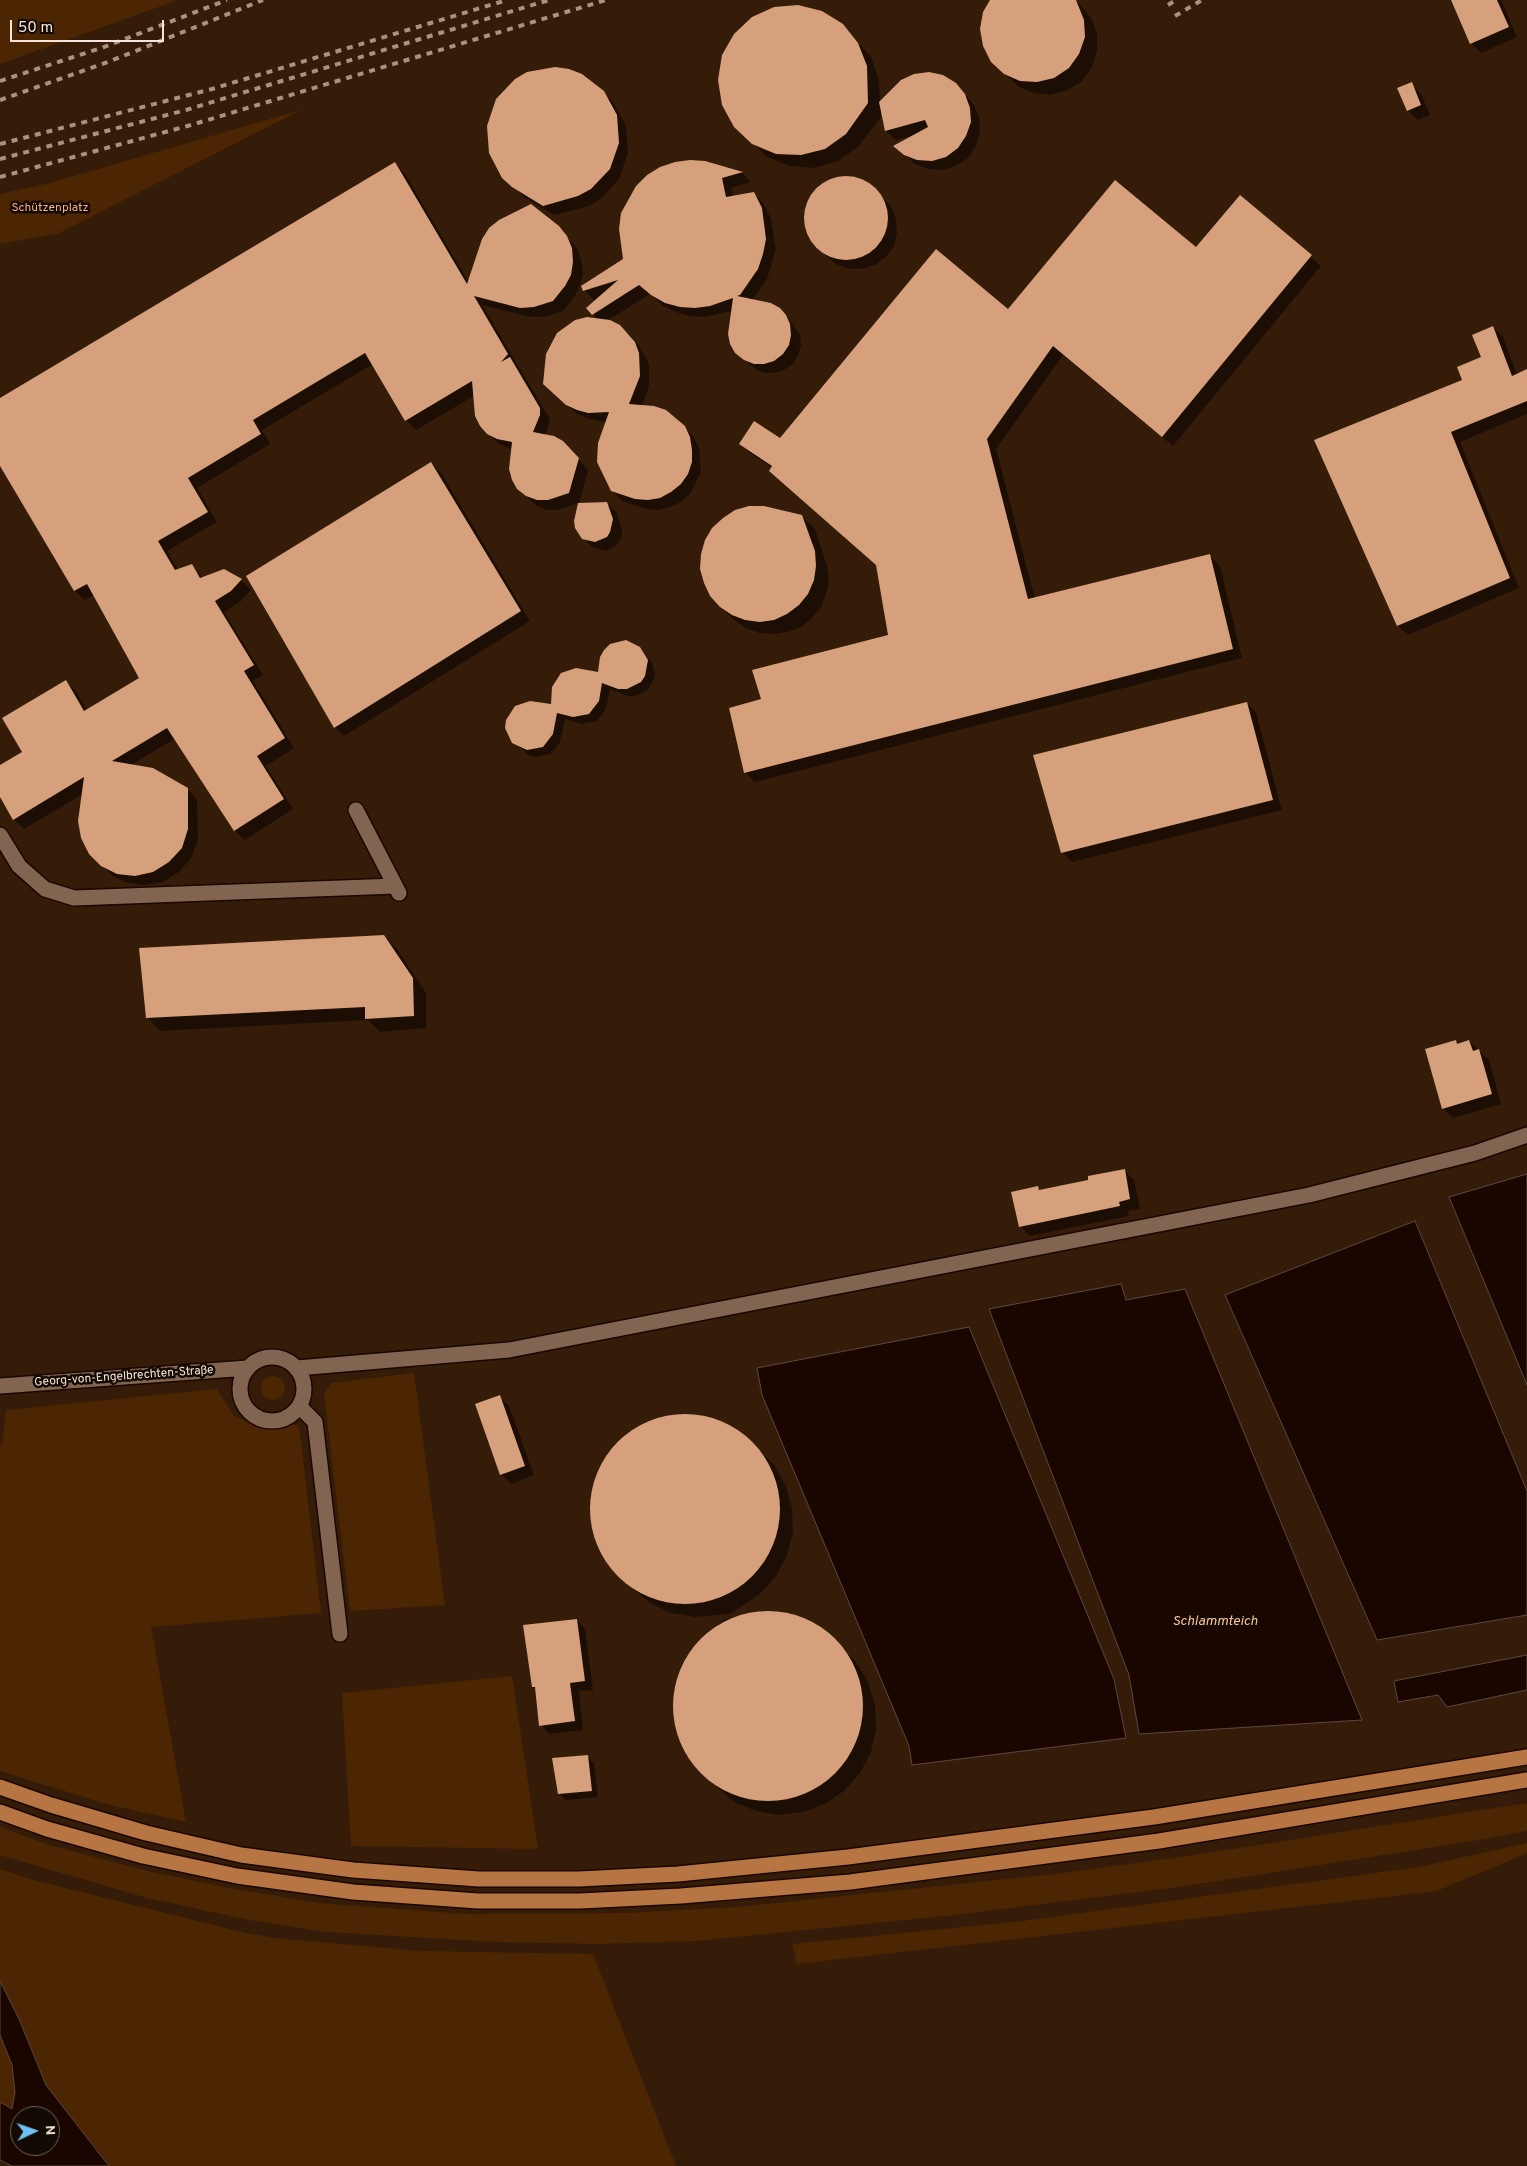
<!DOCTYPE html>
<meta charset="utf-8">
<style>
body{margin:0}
#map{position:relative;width:1527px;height:2166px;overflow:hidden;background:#351c09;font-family:Overpass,sans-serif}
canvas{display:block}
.north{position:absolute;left:10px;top:2106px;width:50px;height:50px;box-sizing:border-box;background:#140a04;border:1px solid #6e625a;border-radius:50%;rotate:87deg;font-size:14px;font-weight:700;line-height:20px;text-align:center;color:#f6e5da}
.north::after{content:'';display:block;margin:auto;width:18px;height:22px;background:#6ec2f3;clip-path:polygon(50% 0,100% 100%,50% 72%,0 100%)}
.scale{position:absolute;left:10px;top:20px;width:154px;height:22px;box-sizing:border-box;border:2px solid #f6e5da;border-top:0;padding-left:6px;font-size:15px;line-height:18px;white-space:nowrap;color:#f6e5da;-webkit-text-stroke:4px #140a04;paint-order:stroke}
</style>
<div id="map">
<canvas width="1527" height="2166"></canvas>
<div class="north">N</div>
<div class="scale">50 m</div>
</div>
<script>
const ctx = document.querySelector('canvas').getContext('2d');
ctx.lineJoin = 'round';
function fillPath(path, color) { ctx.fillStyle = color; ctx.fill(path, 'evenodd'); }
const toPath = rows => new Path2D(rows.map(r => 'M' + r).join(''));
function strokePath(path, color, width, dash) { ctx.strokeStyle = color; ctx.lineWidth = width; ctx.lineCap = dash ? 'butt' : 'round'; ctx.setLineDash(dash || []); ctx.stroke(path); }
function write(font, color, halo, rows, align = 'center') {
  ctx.font = font + ' Overpass,sans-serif'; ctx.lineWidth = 5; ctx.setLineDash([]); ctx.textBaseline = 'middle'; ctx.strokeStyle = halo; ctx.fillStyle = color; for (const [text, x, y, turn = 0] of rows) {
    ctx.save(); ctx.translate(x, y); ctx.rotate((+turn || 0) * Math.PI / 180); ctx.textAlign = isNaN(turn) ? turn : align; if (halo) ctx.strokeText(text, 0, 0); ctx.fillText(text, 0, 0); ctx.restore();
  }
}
const green = toPath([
 [0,0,178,0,0,64],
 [301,110,59,233,0,244,0,194,50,183],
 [414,1373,445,1605,350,1611,324,1394,331,1383],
 '261 1388a12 12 0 1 1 24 0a12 12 0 1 1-24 0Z',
 [217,1389,234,1416,256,1426,299,1425,321,1613,151,1627,186,1822,106,1804,0,1771,0,1446,2,1445,6,1410],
 [512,1676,538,1849,351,1846,342,1693],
 [1527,1803,1527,1831,1479,1840,1186,1886,955,1915,696,1941,597,1944,497,1942,326,1932,249,1920,147,1898,0,1855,0,1827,49,1845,152,1872,229,1888,320,1903,465,1914,625,1913,737,1907,1055,1874,1194,1855],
 [1527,1843,1527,1853,1437,1891,797,1964,792,1944,1023,1921,1419,1867],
 [0,1869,34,1880,246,1933,275,1938,421,1951,593,1954,676,2166,109,2166,46,2085,19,2019,0,1981],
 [0,2035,12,2065,15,2092,12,2109,0,2102]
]);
const water = toPath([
 [1527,1174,1527,1385,1449,1197,1527,1174],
 [1415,1221,1527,1491,1527,1615,1377,1640,1225,1295,1415,1221],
 [1121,1284,1126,1300,1185,1289,1362,1720,1139,1734,1129,1675,989,1309,1121,1284],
 [969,1327,1114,1679,1126,1738,912,1765,909,1746,762,1395,757,1368,969,1327],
 [1527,1655,1527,1690,1447,1707,1438,1695,1398,1702,1394,1681,1527,1655],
 [0,1981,19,2019,46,2085,109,2166,12,2166,0,2160,0,2102,12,2109,15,2092,12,2065,0,2035,0,1981],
 [20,2116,50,2116,50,2146,20,2146,20,2116]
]);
const shadow = toPath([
 [991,0,1076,0,1092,19,1097,34,1097,51,1092,67,1082,81,1068,90,1051,95,1034,93,1019,87,992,61],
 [1452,0,1501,0,1517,37,1481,53,1471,43],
 [842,25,871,57,879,80,880,103,955,84,965,94,974,105,979,118,980,133,976,146,968,158,956,166,942,170,928,169,915,164,905,155,912,136,896,140,886,131,882,109,881,117,858,147,838,161,814,168,790,166,767,157,749,140],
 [568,70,593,82,613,102,626,126,628,153,619,179,601,199,589,206,554,215,524,197,514,187],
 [1411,84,1421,94,1430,115,1418,120,1408,111],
 [705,162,742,173,751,182,731,188,733,197,753,193,763,203,771,219,776,249,767,279,752,300,779,309,789,319,800,335,801,345,798,355,793,364,784,370,775,373,764,373,755,369,736,352,732,311,705,317,690,316,676,312,662,305,650,294,608,320,628,333,638,344,649,364,649,386,642,406,684,427,694,437,699,448,701,472,690,494,681,502,670,507,658,510,646,509,622,501,612,490,607,422,588,419,577,414,554,394,598,320,593,314,595,301,584,290,624,260],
 [395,164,405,174,469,283,558,227,577,248,581,259,583,272,580,285,575,296,563,311,544,317,531,317,482,305,550,419,545,436,573,453,588,470,579,504,607,504,617,513,622,530,622,536,616,546,606,551,594,548,583,538,575,522,579,503,558,510,547,510,537,506,531,501,525,494,513,450,499,444,481,426,474,396,416,430,406,420,373,364,262,430,270,444,197,488,217,522,167,551,178,570,192,566,203,578,241,580,251,590,241,601,224,612,263,675,253,681,294,748,266,766,293,809,245,840,235,831,176,738,131,765,187,789,197,799,198,840,191,858,179,872,163,882,145,885,128,883,113,876,90,853,83,794,24,829,14,819,0,795,0,767,24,752,66,682,76,691,87,711,141,679,95,595,85,600,75,591,0,464,0,399],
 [846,177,859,179,871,186,891,206,896,219,897,233,894,246,886,257,875,265,862,269,849,269,836,264,826,256,816,245,808,234,805,221,807,208,812,195,821,186,833,180],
 [1240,197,1321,266,1173,446,1063,355,996,449,1035,599,1210,556,1220,566,1242,658,755,782,745,772,763,699,890,636,878,566,772,468,750,453,740,443,780,440,1008,311,1197,249],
 [1493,328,1503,337,1517,375,1527,370,1527,414,1460,442,1519,588,1408,635,1398,626,1316,440,1464,381,1482,358],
 [431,463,441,473,530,621,344,736,335,727],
 [801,516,815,529,827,566,829,580,826,594,821,607,812,618,801,627,788,632,774,634,759,633,746,628,734,620,720,606],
 [639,648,652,662,655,676,648,690,635,696,627,696,610,689,606,709,597,721,582,724,565,719,560,742,551,754,535,757,528,755,509,736],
 [1247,703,1256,713,1282,810,1072,862,1062,852],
 [384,936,397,949,426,993,426,1028,380,1032,368,1020,160,1031,147,1017],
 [1469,1041,1489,1060,1501,1104,1453,1118,1443,1108,1455,1042,1458,1045],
 [1124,1170,1134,1180,1140,1209,1128,1211,1129,1216,1030,1236,1020,1226,1038,1188,1040,1191,1090,1181],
 [500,1397,509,1406,534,1475,511,1484,501,1474],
 [677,1414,701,1415,723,1422,744,1435,774,1465,786,1486,792,1509,793,1533,787,1555,776,1576,760,1594,730,1614,695,1617,671,1613,650,1603,617,1575,603,1556,594,1534,590,1510,593,1487,602,1464,615,1445,633,1430,654,1419],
 [759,1612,782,1613,805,1620,825,1632,856,1662,868,1682,875,1705,876,1729,871,1752,860,1773,844,1791,825,1804,803,1812,779,1815,756,1811,734,1802,702,1773,687,1755,677,1733,674,1710,676,1686,684,1664,697,1644,724,1620],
 [577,1620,585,1629,593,1690,579,1691,583,1730,549,1734,541,1725,536,1689,533,1686],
 [587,1756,594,1763,598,1797,566,1800,559,1793]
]);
const building = toPath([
 [990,0,1076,0,1084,20,1085,37,1079,54,1069,68,1054,78,1037,82,1020,81,1004,74,991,62,983,46,980,29,983,12],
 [1451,0,1497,0,1509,27,1470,44],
 [798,5,822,11,843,24,858,43,867,66,868,103,846,134,825,149,801,155,776,154,752,144,734,127,722,105,718,80,722,55,734,34,752,17,774,7],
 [555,67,569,69,582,74,604,91,617,115,619,143,610,169,591,189,578,196,543,206,512,187,502,178,489,153,487,126,496,99,515,79,527,72],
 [929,72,943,75,956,83,965,94,970,108,971,122,966,136,958,148,946,157,932,161,917,160,904,155,893,146,928,127,925,120,885,131,879,102,901,80,914,74],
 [1412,82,1421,105,1407,111,1397,88],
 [690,160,705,161,743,172,722,178,726,197,754,192,762,208,766,239,763,254,758,269,740,295,737,296,771,303,780,308,786,315,790,324,791,335,789,345,783,354,774,361,764,364,754,364,744,360,735,353,730,344,728,334,733,298,710,306,695,308,680,307,665,303,651,295,639,285,592,315,586,308,618,280,583,291,581,286,623,259,619,229,621,213,636,186,647,175,660,167,675,162],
 [395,162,467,284,482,239,489,228,499,220,531,204,559,226,567,236,572,248,573,262,571,275,565,286,553,301,534,307,520,308,474,296,508,354,501,362,510,357,540,408,540,415,533,432,554,436,563,441,579,458,569,493,548,500,537,500,526,496,517,489,512,480,509,469,512,442,497,439,487,434,480,426,475,416,472,381,405,421,365,353,253,420,261,434,188,478,208,512,158,541,175,570,192,564,200,578,224,569,242,579,231,591,215,601,254,665,244,671,285,738,257,756,284,799,234,831,167,728,112,761,153,768,188,788,188,829,182,848,169,862,153,872,135,876,117,874,101,866,89,854,81,838,78,821,84,777,13,820,0,797,0,765,22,752,2,718,66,680,84,711,139,678,87,584,74,591,0,466,0,398],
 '804 218a42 42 0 1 1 84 0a42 42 0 1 1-84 0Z',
 [1115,180,1196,247,1240,195,1312,255,1162,437,1053,346,987,439,1028,599,1210,554,1233,649,744,773,729,708,761,699,752,670,888,635,876,565,769,471,772,466,739,444,754,421,780,438,936,249,1008,309],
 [587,317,610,320,620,325,635,342,639,353,640,376,629,404,654,406,666,410,685,426,690,437,692,450,692,462,688,474,681,484,671,492,660,498,648,500,635,499,611,491,597,462,598,443,609,412,588,413,577,410,566,405,543,384,546,354,557,333,575,320],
 [1493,326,1512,376,1527,369,1527,401,1451,432,1510,578,1397,626,1314,440,1462,380,1457,367,1481,357,1472,335],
 [431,462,521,611,334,728,246,576],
 [607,502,613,519,610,532,607,537,595,542,582,539,575,528,574,521,578,503],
 [749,506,764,506,802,515,815,551,816,566,814,580,808,594,799,605,787,614,774,620,760,622,745,620,732,615,720,607,710,596,704,583,700,569,701,554,705,540,712,528,723,518,735,510],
 [626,640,640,647,648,660,645,676,641,682,627,689,618,689,602,683,599,701,589,714,573,717,557,713,553,734,543,747,527,750,512,743,505,728,506,720,515,706,530,701,551,704,552,687,561,673,576,668,598,672,600,657,604,650,610,644],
 [1247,702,1273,800,1061,853,1033,755],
 [384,935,413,978,414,1016,365,1019,365,1007,146,1018,139,948],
 [1456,1040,1457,1044,1469,1040,1473,1051,1479,1049,1492,1094,1442,1109,1425,1049],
 [1125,1169,1130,1199,1119,1202,1120,1206,1019,1227,1011,1192,1038,1186,1039,1190,1088,1180,1088,1176],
 [500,1395,525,1466,500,1475,475,1404],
 '590 1509a95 95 0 1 1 190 0a95 95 0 1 1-190 0Z',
 '673 1706a95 95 0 1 1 190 0a95 95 0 1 1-190 0Z',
 [577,1619,585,1681,570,1683,575,1721,539,1726,535,1687,532,1687,523,1625],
 [588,1755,592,1791,558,1794,552,1758]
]);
const minor = toPath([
 [356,810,399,893],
 [0,835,19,866,45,889,74,898,395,886],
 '240 1389a32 32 0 1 1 64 0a32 32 0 1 1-64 0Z',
 [297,1368,509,1350,1309,1195,1475,1153,1527,1135],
 [0,1386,248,1368],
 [299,1406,315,1422,340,1634]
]);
const major = toPath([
 [0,1787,51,1805,146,1833,241,1855,353,1870,479,1879,579,1879,678,1874,848,1857,1154,1817,1527,1757],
 [0,1812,47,1829,143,1856,237,1876,353,1892,478,1901,580,1901,681,1896,850,1882,1159,1841,1527,1780]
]);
const rail = toPath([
 [1168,5,1176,0],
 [1175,16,1202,0],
 [0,81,104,47,227,0],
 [0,100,108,62,263,0],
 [0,144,212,89,507,0],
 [0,159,186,110,549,0],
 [0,177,191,125,606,0]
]);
const parkNames = [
 ["Schützenplatz",50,209]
];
const streetNames = [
 ["Georg-von-Engelbrechten-Straße",124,1377,-4]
];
const waterNames = [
 ["Schlammteich",1215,1622]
];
fillPath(green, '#4c2502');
fillPath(water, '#1a0500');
strokePath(water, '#5c4841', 1);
fillPath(shadow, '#0007');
fillPath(building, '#d5a07b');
strokePath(minor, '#1b0600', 18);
strokePath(major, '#1b0600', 18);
strokePath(minor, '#826551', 15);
strokePath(major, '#b67543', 15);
strokePath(rail, '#a79284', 4, [6, 6]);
write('12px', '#fcb27c', '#140a04', parkNames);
write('12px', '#f6e5da', '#140a04', streetNames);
write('italic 14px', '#ffc298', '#140a04', waterNames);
</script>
